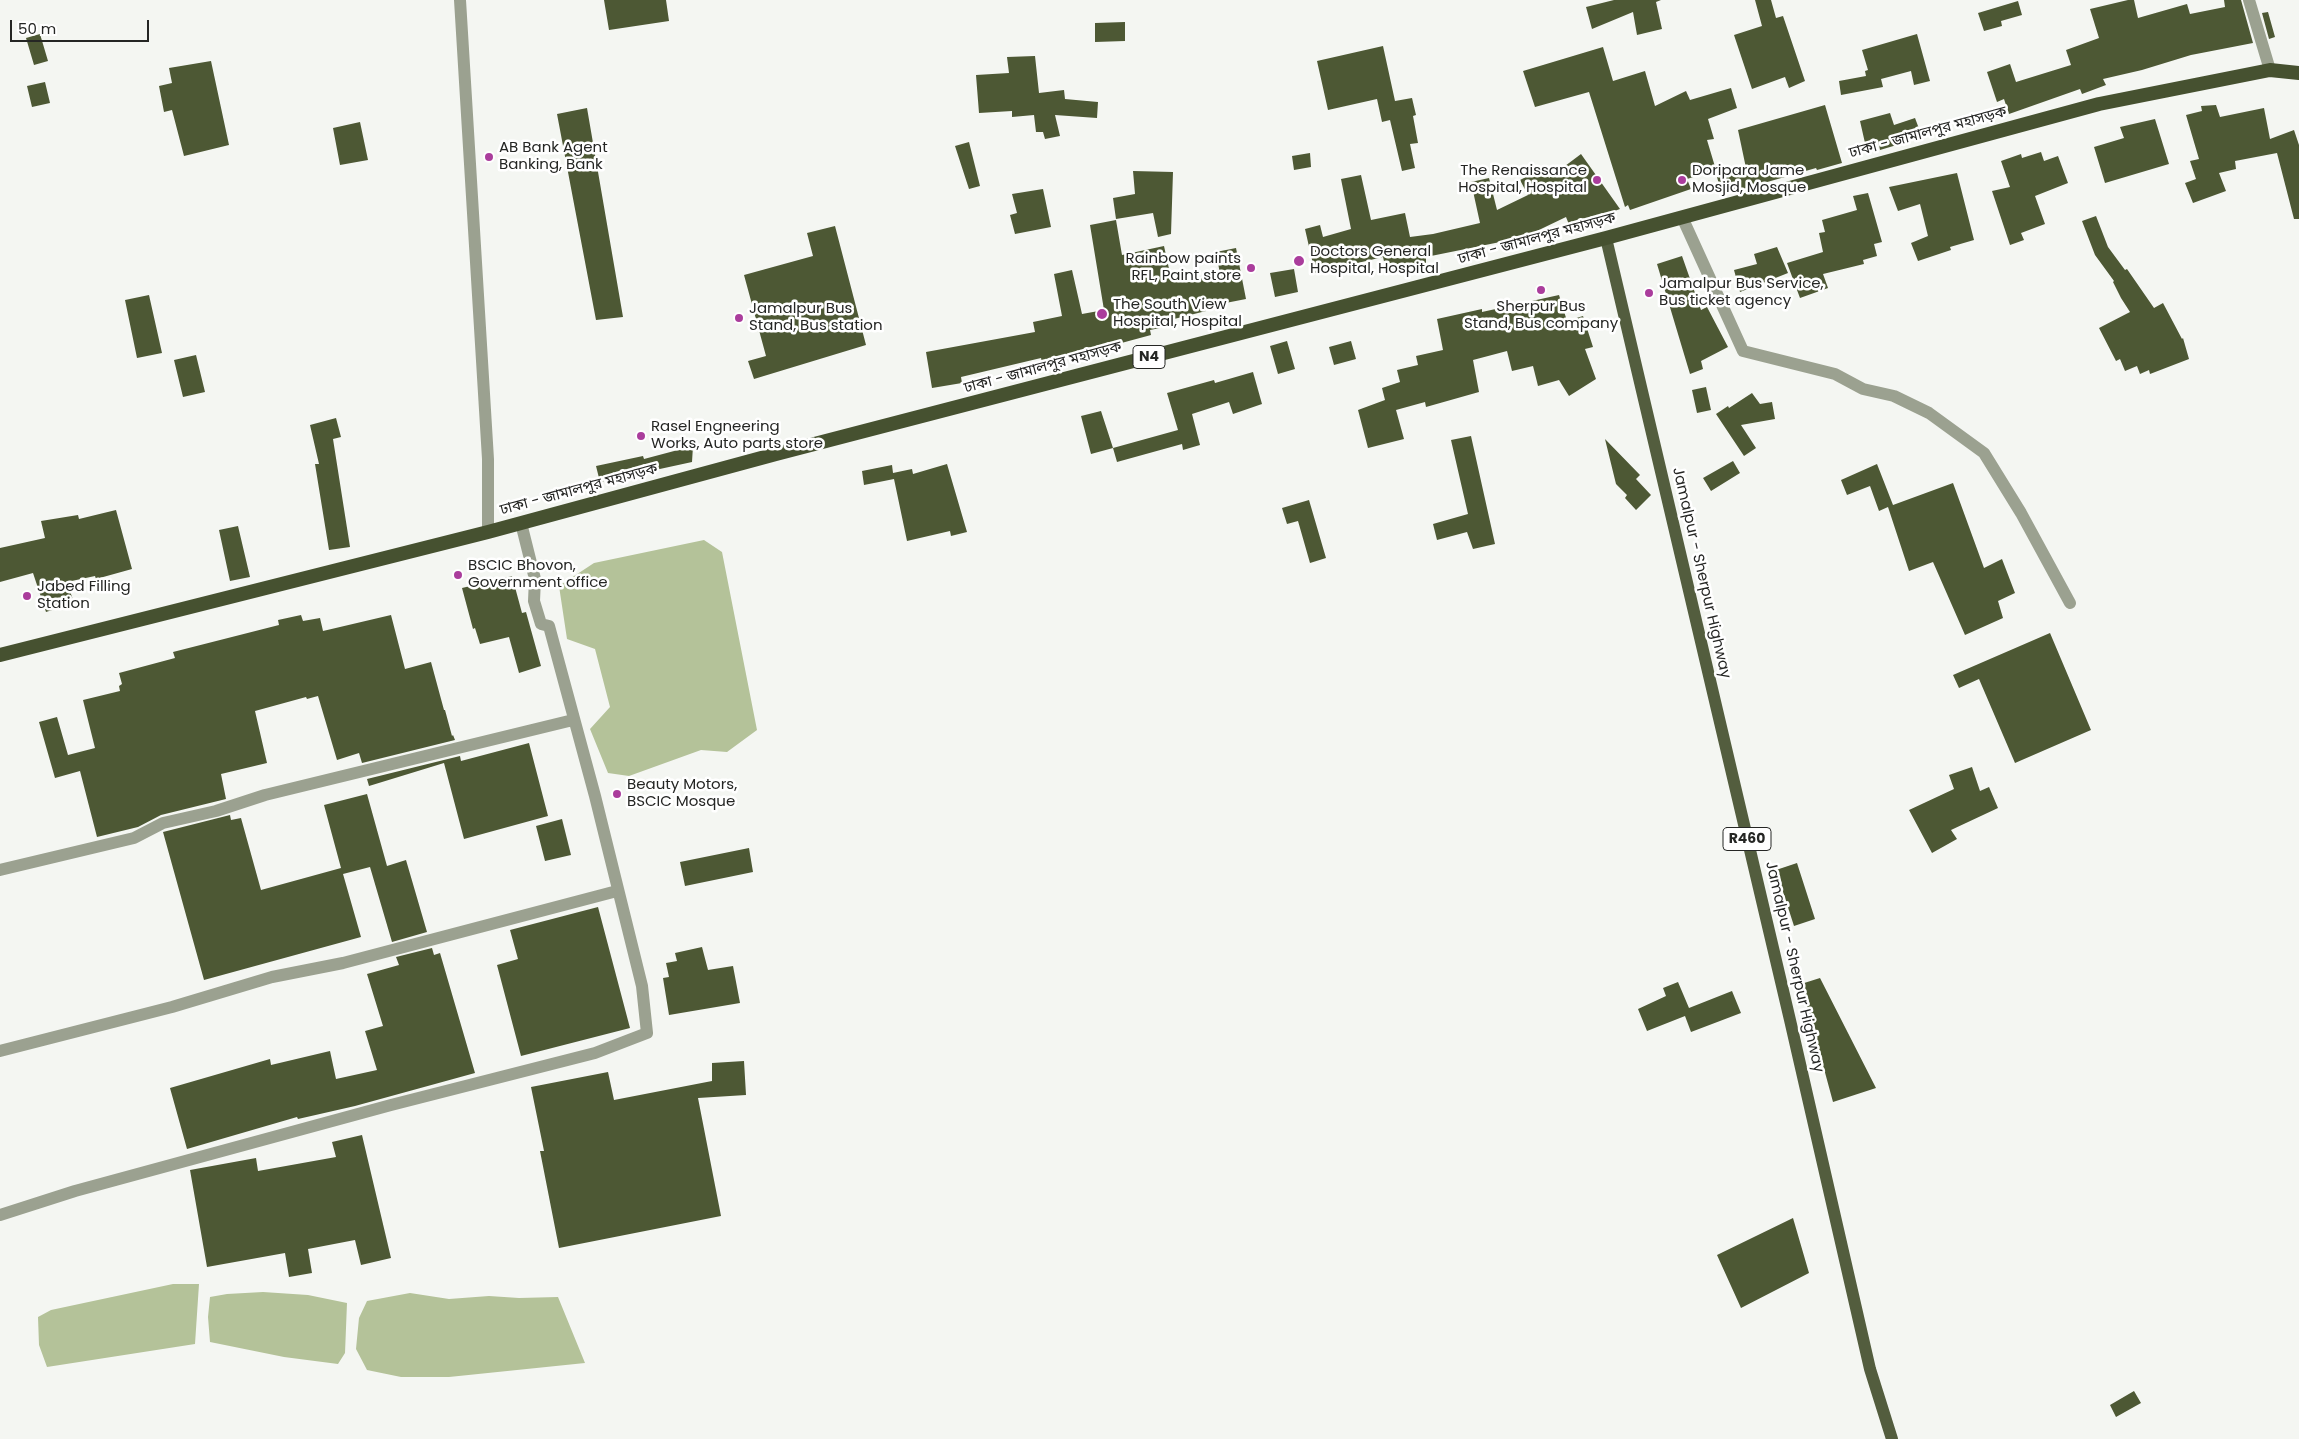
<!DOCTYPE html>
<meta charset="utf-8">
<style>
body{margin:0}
#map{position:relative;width:2299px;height:1439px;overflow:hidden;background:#f4f6f2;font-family:Poppins,sans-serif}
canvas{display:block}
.scale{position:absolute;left:10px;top:20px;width:139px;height:22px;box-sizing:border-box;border:2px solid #252624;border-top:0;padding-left:6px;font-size:15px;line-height:18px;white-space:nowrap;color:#252624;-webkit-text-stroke:4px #fff;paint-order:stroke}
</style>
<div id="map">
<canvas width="2299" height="1439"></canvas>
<div class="scale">50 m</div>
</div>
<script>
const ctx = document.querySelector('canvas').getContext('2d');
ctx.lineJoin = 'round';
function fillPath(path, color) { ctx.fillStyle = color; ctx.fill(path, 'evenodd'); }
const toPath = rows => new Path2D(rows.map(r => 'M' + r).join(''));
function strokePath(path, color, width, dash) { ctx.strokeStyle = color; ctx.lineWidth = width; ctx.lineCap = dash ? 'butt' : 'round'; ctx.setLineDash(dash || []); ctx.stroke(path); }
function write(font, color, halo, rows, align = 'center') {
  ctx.font = font + ' Poppins,"Noto Sans Bengali",sans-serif'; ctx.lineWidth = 5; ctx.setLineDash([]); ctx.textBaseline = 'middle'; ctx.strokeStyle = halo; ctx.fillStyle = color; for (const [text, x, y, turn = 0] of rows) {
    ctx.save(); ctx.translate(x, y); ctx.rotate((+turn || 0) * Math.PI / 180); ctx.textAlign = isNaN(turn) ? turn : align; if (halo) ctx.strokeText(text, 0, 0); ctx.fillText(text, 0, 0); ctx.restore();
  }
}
const water = toPath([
 [704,540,722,552,757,730,727,752,701,750,629,776,608,773,590,729,610,707,595,649,567,639,559,586,594,563],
 [173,1284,199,1284,195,1344,47,1367,39,1345,38,1317,51,1310],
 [263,1292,308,1295,347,1303,345,1353,338,1364,284,1357,210,1342,208,1317,210,1297,227,1294],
 [410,1293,449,1299,489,1296,519,1298,558,1297,585,1363,449,1377,401,1377,367,1370,356,1349,359,1318,367,1301]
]);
const building = toPath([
 [604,0,666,0,669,21,609,30],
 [1614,0,1661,0,1656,2,1662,29,1637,35,1633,12,1592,29,1586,7],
 [1755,0,1771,0,1776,18,1783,16,1805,81,1789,88,1785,77,1752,89,1734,35,1762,26],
 [2128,0,2134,0,2138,18,2187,4,2190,14,2225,7,2224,0,2241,0,2253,43,2191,55,2142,70,2103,79,2106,85,2082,94,2080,89,2009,114,2004,99,1997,102,1987,72,2010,64,2016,82,2071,65,2066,50,2099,38,2090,9],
 [2018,1,2022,15,2001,21,2002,26,1984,31,1978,13],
 [2268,12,2275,37,2269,39,2262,13],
 [1125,22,1125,41,1095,42,1095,23],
 [40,34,48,61,34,65,26,38],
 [1917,34,1930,81,1914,85,1911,71,1881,79,1883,87,1841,95,1839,81,1866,76,1865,71,1868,70,1862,50],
 [1383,46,1395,101,1412,98,1416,115,1413,116,1418,143,1410,144,1415,168,1402,171,1390,120,1382,122,1377,99,1328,110,1317,61],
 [1603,47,1613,81,1645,71,1655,106,1686,91,1690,100,1731,88,1737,108,1708,119,1714,139,1707,140,1716,170,1687,179,1691,189,1630,210,1628,205,1625,207,1589,92,1535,107,1523,71],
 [1035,56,1039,93,1064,90,1065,99,1098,102,1097,118,1055,115,1060,136,1045,139,1043,132,1036,132,1034,115,1012,117,1012,111,979,113,976,75,1009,73,1007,57],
 [211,61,229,145,184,156,172,110,164,112,159,86,172,83,169,68],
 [45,82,50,103,32,107,27,86],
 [1825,105,1842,163,1817,170,1816,168,1722,195,1717,177,1746,168,1738,130],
 [2216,105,2220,117,2264,108,2270,139,2294,130,2299,145,2299,219,2294,219,2277,153,2235,161,2236,169,2219,173,2226,191,2193,203,2185,183,2196,179,2190,161,2199,159,2186,115,2202,111,2201,106],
 [587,108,623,317,596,320,557,114],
 [1890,113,1894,125,1915,118,1921,134,1899,141,1900,144,1880,150,1878,140,1865,143,1860,121],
 [2155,119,2169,164,2105,183,2094,147,2124,138,2120,127],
 [360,122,368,160,340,165,333,128],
 [969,142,980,186,969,189,955,146],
 [2041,152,2044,161,2058,156,2068,183,2035,196,2045,224,2021,233,2024,240,2010,245,1992,191,2010,187,2001,161,2021,154,2022,158],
 [1310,153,1311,167,1294,170,1292,156],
 [1581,154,1620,209,1570,227,1566,217,1516,241,1515,239,1426,257,1426,263,1387,274,1383,257,1315,273,1305,229,1320,225,1323,237,1351,229,1341,179,1361,175,1371,220,1405,213,1410,237,1433,234,1480,223,1471,182,1489,178,1497,210,1528,195,1520,180,1544,168,1549,178],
 [1133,171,1173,172,1171,234,1158,237,1153,213,1116,219,1113,198,1135,194],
 [1957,173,1974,240,1950,247,1951,250,1918,261,1911,243,1928,236,1920,204,1898,211,1889,187],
 [1043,189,1051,227,1015,234,1010,215,1017,213,1012,194],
 [1868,193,1882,242,1874,244,1877,256,1863,260,1864,264,1823,274,1828,288,1800,298,1787,263,1823,252,1819,233,1825,232,1822,220,1857,210,1853,196],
 [2096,216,2108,247,2125,270,2127,269,2154,308,2163,303,2182,339,2183,338,2189,359,2150,374,2149,370,2140,374,2137,366,2125,371,2120,359,2116,361,2099,328,2130,312,2121,298,2113,282,2114,281,2095,255,2082,221],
 [1116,220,1122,255,1164,246,1171,278,1190,275,1191,281,1220,274,1216,252,1236,248,1246,299,1205,307,1206,311,1174,319,1175,325,1150,330,1151,335,1077,355,1042,362,1041,358,961,377,962,383,932,388,926,352,1035,332,1033,322,1062,316,1054,274,1072,270,1082,314,1104,310,1090,225],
 [835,226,866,345,754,379,748,361,766,356,744,275,813,256,807,233],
 [1777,247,1788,273,1740,292,1734,270,1757,264,1754,254],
 [1682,256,1701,310,1707,307,1728,347,1701,361,1703,369,1690,374,1657,264],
 [1294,269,1298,292,1275,297,1270,273],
 [149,295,162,353,137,358,125,300],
 [1559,295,1567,321,1583,316,1593,347,1585,349,1596,379,1569,396,1559,380,1538,386,1533,366,1512,371,1507,351,1473,360,1479,392,1426,407,1425,402,1396,410,1404,439,1368,448,1358,410,1385,400,1382,388,1400,382,1397,370,1418,365,1416,356,1443,350,1437,319,1482,309,1482,312],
 [1287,341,1295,369,1278,374,1270,346],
 [1351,341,1356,359,1334,365,1329,347],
 [196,355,205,392,183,397,174,360],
 [1253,372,1262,404,1233,414,1229,402,1192,414,1200,445,1183,450,1182,444,1117,462,1113,448,1178,430,1167,393,1214,380,1215,383],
 [1706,387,1711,410,1697,413,1692,390],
 [1752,393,1760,404,1772,402,1775,419,1741,425,1756,448,1744,456,1716,414,1728,406,1729,408],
 [1101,411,1113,448,1091,454,1081,416],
 [336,418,341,437,333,439,350,547,329,550,315,464,319,464,310,425],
 [1471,436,1495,544,1473,549,1467,532,1437,540,1433,524,1468,514,1451,440],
 [1605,439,1640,475,1636,479,1651,495,1636,510,1625,498,1627,495,1616,484],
 [693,446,692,462,600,482,596,466,643,456,644,459],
 [1733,461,1740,473,1711,491,1703,478],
 [947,464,967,532,951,536,950,531,907,541,894,479,864,485,862,471,892,465,893,473,912,469,913,474],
 [1877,464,1893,505,1953,483,1984,568,2002,559,2015,593,1998,601,2003,618,1965,635,1933,562,1909,571,1888,507,1879,511,1870,486,1847,495,1841,480],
 [1309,500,1326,558,1310,563,1298,521,1287,524,1282,508],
 [116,510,132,569,96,579,95,576,67,582,74,603,46,612,33,573,0,582,0,548,45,538,41,521,78,515,79,519],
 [238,526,250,577,230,581,219,530],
 [512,576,522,613,526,612,541,666,519,673,509,637,480,644,475,628,473,629,462,588],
 [301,615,303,621,320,618,323,631,391,615,405,669,431,662,444,710,445,710,452,736,453,735,455,740,362,763,359,753,337,760,318,696,307,699,306,697,255,711,267,763,221,774,226,799,161,815,138,827,97,837,80,771,55,778,39,722,57,717,68,755,95,748,83,700,120,691,119,686,122,684,119,673,175,658,173,652,279,625,278,620],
 [2050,633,2091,730,2015,763,1979,679,1959,688,1953,675],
 [529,743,548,816,464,839,444,763,369,786,367,779,460,756,461,761],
 [1972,767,1980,791,1989,787,1998,808,1951,830,1957,839,1932,853,1909,810,1954,789,1949,775],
 [367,794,387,866,406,860,427,932,392,942,370,867,343,874,361,937,204,980,163,832,230,815,231,820,241,818,261,890,341,868,324,805],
 [562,819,571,855,545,861,536,826],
 [749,848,753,872,685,886,680,862],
 [1797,863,1815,919,1794,926,1776,870],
 [598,907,630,1028,521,1056,497,965,518,959,510,930],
 [702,947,708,970,733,966,740,1003,669,1015,663,978,669,977,666,963,677,961,675,953],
 [432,948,434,955,440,953,475,1073,355,1106,298,1119,297,1117,187,1149,170,1088,270,1059,271,1065,330,1051,336,1079,377,1070,365,1031,383,1026,367,974,399,965,396,957],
 [1820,978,1876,1088,1833,1102,1801,984],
 [1678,982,1689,1008,1732,991,1741,1013,1691,1032,1685,1016,1647,1031,1638,1009,1666,996,1663,988],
 [744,1061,746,1095,698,1098,721,1216,559,1248,540,1151,544,1151,531,1087,608,1072,614,1100,712,1081,712,1063],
 [362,1135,391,1258,361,1265,355,1240,308,1249,312,1273,289,1277,285,1253,207,1267,190,1170,256,1158,258,1171,336,1157,332,1142],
 [1793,1218,1809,1273,1741,1308,1717,1255],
 [2134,1391,2141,1403,2116,1417,2110,1405]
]);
const minor = toPath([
 [460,0,488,459,488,532],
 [2249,0,2270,70],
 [1682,217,1743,351,1835,374,1863,389,1894,396,1929,413,1984,453,2021,513,2070,603],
 [0,870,134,838,163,823,216,811,265,795,573,720],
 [0,1051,172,1007,272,977,343,963,617,891],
 [0,1215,75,1191,391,1105,595,1053,647,1033,642,986,595,796,549,626,541,624,534,601,535,579,521,523]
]);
const primary = toPath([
 [1606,238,1790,1020,1870,1369,1892,1439]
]);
const trunk = toPath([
 [0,655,488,532,776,454,1606,238,2099,104,2270,70,2299,73]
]);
const markers = [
 [489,157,5,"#aa3d9c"],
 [1597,180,5,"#aa3d9c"],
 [1682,180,5,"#aa3d9c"],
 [1299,261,6,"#aa3d9c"],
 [1251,268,5,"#aa3d9c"],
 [1541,290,5,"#aa3d9c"],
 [1649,293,5,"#aa3d9c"],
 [1102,314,6,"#aa3d9c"],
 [739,318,5,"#aa3d9c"],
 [641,436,5,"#aa3d9c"],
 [458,575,5,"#aa3d9c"],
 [27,596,5,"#aa3d9c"],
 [617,794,5,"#aa3d9c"]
];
const shields = [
 [1149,357,32],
 [1747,839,48]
];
const shieldNames = [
 ["N4",1149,357],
 ["R460",1747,839]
];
const streetNames = [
 ["ঢাকা - জামালপুর মহাসড়ক",1928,133,-15],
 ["ঢাকা - জামালপুর মহাসড়ক",1537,239,-15],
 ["ঢাকা - জামালপুর মহাসড়ক",1043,368,-15],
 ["ঢাকা - জামালপুর মহাসড়ক",579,490,-15],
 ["Jamalpur - Sherpur Highway",1701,573,77],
 ["Jamalpur - Sherpur Highway",1794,967,77]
];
const poiNames = [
 ["AB Bank Agent",499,148],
 ["Banking, Bank",499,165],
 ["The Renaissance",1587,171,"right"],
 ["Hospital, Hospital",1587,188,"right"],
 ["Doripara Jame",1692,171],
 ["Mosjid, Mosque",1692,188],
 ["Doctors General",1310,252],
 ["Hospital, Hospital",1310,269],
 ["Rainbow paints",1241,259,"right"],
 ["RFL, Paint store",1241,276,"right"],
 ["Jamalpur Bus Service,",1659,284],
 ["Bus ticket agency",1659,301],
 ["The South View",1113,305],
 ["Hospital, Hospital",1113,322],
 ["Sherpur Bus",1541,307,"center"],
 ["Stand, Bus company",1541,324,"center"],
 ["Jamalpur Bus",749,309],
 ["Stand, Bus station",749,326],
 ["Rasel Engneering",651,427],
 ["Works, Auto parts store",651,444],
 ["BSCIC Bhovon,",468,566],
 ["Government office",468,583],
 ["Jabed Filling",37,587],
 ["Station",37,604],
 ["Beauty Motors,",627,785],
 ["BSCIC Mosque",627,802]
];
fillPath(water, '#b4c299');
fillPath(building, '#4d5834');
strokePath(minor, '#9ba190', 12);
strokePath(primary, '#535d3e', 12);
strokePath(trunk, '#465130', 14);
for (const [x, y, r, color] of markers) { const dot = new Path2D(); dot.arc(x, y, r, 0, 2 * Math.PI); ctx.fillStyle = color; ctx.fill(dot); strokePath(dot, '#fff', 2); }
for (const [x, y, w] of shields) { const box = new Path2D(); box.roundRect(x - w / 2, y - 11.5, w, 23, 4); ctx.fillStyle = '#fff'; ctx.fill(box); strokePath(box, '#252624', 1); }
write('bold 14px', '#252624', null, shieldNames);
write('15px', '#252624', '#fff', streetNames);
write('15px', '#252624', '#fff', poiNames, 'left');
</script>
